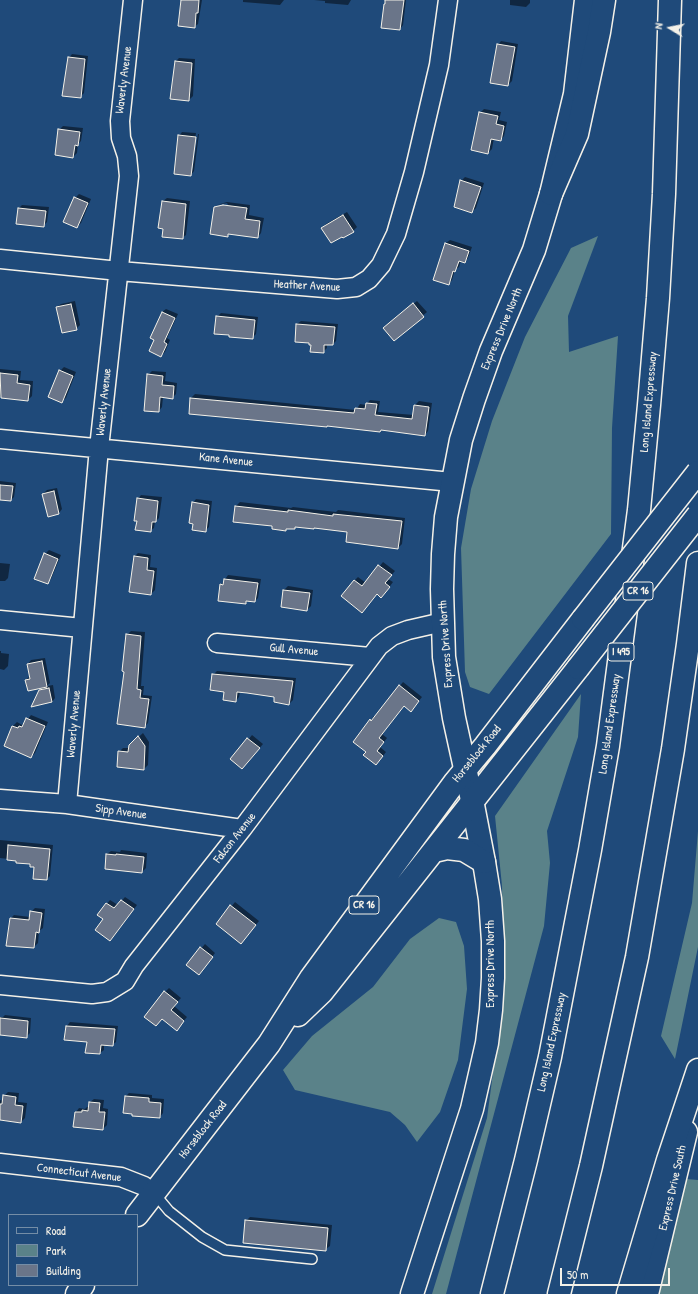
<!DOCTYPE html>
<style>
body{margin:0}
#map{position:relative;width:698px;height:1294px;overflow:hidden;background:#1f4a7a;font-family:"Patrick Hand",sans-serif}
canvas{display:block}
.legend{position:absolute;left:8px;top:1214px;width:130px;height:72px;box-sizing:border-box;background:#1f4a7a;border:1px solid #748da6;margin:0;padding:5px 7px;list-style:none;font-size:12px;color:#f4f1e8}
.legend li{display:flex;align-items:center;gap:8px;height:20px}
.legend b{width:20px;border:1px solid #748da6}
.north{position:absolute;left:650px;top:8px;width:40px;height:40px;-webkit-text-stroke:3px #1f4a7a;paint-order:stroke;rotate:280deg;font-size:11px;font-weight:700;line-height:16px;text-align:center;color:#f4f1e8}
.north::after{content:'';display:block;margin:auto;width:14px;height:18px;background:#f4f1e8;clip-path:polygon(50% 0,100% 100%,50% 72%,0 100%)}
.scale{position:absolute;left:560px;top:1268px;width:110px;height:18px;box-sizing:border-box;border:2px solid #f4f1e8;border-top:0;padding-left:5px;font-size:12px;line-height:14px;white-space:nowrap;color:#f4f1e8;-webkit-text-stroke:3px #1f4a7a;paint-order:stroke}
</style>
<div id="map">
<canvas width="698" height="1294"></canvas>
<ul class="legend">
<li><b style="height:5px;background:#1f4a7a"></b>Road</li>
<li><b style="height:11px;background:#5a8289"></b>Park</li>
<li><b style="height:11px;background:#6a7589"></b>Building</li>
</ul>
<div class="north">N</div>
<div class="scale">50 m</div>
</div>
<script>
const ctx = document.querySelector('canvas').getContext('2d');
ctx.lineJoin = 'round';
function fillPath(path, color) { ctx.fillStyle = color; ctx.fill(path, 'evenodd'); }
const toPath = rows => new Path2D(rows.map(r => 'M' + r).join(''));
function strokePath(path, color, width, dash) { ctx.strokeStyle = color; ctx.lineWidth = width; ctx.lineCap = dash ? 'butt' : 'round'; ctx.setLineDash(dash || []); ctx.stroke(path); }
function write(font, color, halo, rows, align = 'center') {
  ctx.font = font + ' "Patrick Hand",sans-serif'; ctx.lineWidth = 3.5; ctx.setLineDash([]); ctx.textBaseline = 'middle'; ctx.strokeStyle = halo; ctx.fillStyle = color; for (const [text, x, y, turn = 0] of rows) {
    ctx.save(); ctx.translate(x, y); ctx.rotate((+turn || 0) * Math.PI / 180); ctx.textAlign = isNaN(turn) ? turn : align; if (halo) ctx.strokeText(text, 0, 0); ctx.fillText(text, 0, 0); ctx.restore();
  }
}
const green = toPath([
 [598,236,568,316,569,352,618,336,612,428,611,534,489,694,470,687,465,672,461,548,471,489,492,421,525,337,571,248],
 [581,694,578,737,547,831,550,863,544,926,446,1294,432,1294,487,1118,504,990,502,886,495,816],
 [698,831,698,947,675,1059,661,1036,692,903],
 [439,918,456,922,464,946,467,989,458,1060,440,1112,417,1142,405,1125,390,1112,295,1090,283,1070,312,1036,373,987,410,939],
 [686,1179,698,1180,698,1294,651,1294]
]);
const shadow = toPath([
 [182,0,202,0,198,24,194,27],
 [243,0,284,0,280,5,243,2],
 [314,0,351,0,348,5,325,3,325,1],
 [387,0,406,0,403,25,400,29,386,3],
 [510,0,530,0,530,3,526,7,510,5],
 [501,41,518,44,512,81,508,85,498,45],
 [72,54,88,56,84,93,80,97,63,95,69,58],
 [179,58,195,59,193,96,189,100,176,61],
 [484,109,501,112,499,120,507,122,504,136,501,140,494,138,492,149,488,153,480,113],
 [63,126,83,128,81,141,78,144,77,153,73,157,59,130],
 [182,132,196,133,190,172,192,172,198,134,199,134,194,171,191,175,179,136],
 [465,177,484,183,476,208,472,212,461,181],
 [79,194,91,199,81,223,77,227,75,198],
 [167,198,190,201,186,235,182,238,163,201],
 [227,202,250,205,249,215,264,218,261,233,258,237,230,233,227,236,215,208,217,206,217,208,228,205,227,203,217,205],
 [22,205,49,207,47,222,43,226,19,208],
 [347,212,357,227,353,231,343,237,323,228,326,224],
 [450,240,472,247,468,258,465,262,461,260,459,267,455,270,452,280,449,284,446,243],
 [75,301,80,325,76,329,57,307,61,304],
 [417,301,427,312,394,340,388,325],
 [166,309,178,314,167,338,170,340,165,352,161,356,155,339,162,312],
 [221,313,258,317,256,334,252,338,217,317],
 [301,321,338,324,336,341,333,344,327,344,327,348,323,352,312,344,297,324],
 [64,367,76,372,66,398,62,401,60,371],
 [0,369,21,371,20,380,33,381,32,396,28,400,0,396],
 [152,371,166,372,165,381,177,383,176,394,173,397,163,397,162,407,159,411,148,375],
 [195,394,356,410,360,404,366,405,370,400,380,401,378,412,414,415,415,405,419,401,432,403,428,431,425,435,382,429,380,431,191,398],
 [0,481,16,483,14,497,11,500,0,499],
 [57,488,62,509,59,513,43,494,47,490],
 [141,495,162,497,159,518,155,522,154,528,150,531,138,520,138,499],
 [196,499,212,501,209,527,205,531,193,503],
 [240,502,291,508,293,507,336,512,338,510,405,518,402,544,398,548,348,531,315,527,297,526,294,528,287,528,286,530,274,526,234,521,236,506],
 [49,550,61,555,51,579,48,583,45,554],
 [138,553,151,555,150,567,157,568,155,590,151,594,134,557],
 [383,562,395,571,388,579,393,582,385,593,377,593,366,608,354,581,358,577,366,583],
 [0,563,10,564,8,578,5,581,0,581],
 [228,575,261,579,258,598,255,601,248,601,246,603,221,585],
 [288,586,313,590,311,606,307,610,284,590],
 [131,631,145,632,141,686,144,686,143,695,152,696,148,723,145,726,125,671,127,635],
 [0,651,1,651,1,653,9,654,8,666,4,670,0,669],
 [45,658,50,683,47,686,53,685,55,698,52,702,40,690,43,687,26,680,30,676,28,664,31,660],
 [217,671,296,678,293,700,289,704,276,696,240,692,239,697,236,701,225,691,213,675],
 [403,682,422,697,414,707,404,706,382,734,387,738,380,747,386,752,380,760,367,751,371,720,374,716,375,717],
 [31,715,48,722,35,753,31,757,5,746,13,726,17,722,22,725,24,723,25,723],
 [143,733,149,742,148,765,144,769,119,752,123,748,129,748,130,745],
 [252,735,263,744,246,764,232,759],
 [0,840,53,845,50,876,47,879,35,866,31,863,17,860,0,858],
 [121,850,147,853,146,868,142,872,107,854,111,851,120,852],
 [125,897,137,905,114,936,105,919,98,915,110,900,118,905],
 [235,902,259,921,241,943,217,924],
 [35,908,45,909,43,928,39,931,38,943,34,947,11,918,14,915,30,917,31,912],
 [205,944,215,953,202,970,187,965],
 [169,988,181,998,174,1006,187,1017,177,1029,165,992],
 [5,1015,31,1018,30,1033,26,1037,0,1034,0,1017,3,1017],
 [70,1022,118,1026,116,1042,112,1045,104,1044,104,1050,100,1053,88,1042,67,1026],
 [8,1092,19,1093,18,1102,27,1103,25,1118,21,1122,0,1119,0,1100,4,1101,4,1096],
 [129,1093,152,1095,152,1098,164,1099,163,1113,160,1117,126,1096],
 [94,1099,104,1100,103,1108,108,1109,107,1125,103,1129,76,1112,79,1108,85,1109,87,1107,89,1107,90,1102],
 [250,1217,332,1225,330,1246,326,1249,246,1221]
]);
const building = toPath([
 [181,0,199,0,198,13,196,13,195,28,178,26,181,0],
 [385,0,404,0,400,30,381,28,384,4,385,4,385,0],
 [497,44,515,47,508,86,490,83,497,44],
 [68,57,85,59,81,98,62,96,68,57],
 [175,61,192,63,189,101,170,99,175,61],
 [479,112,498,116,496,124,504,126,501,141,491,139,488,154,471,150,479,112],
 [58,129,80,132,78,146,75,145,73,158,55,155,58,129],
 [178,135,196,137,191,176,174,174,178,135],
 [460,180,481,187,472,213,454,207,460,180],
 [74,197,88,203,77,228,63,222,74,197],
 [162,201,186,204,183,239,162,237,163,229,158,228,162,201],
 [223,205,247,208,245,219,260,221,258,238,228,234,228,237,210,234,214,207,223,205],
 [18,208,46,211,44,227,16,224,18,208],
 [343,215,354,232,343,238,342,237,331,243,321,228,343,215],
 [445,243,469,251,465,263,459,261,455,272,453,271,449,285,433,280,445,243],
 [413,303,424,317,394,341,383,328,413,303],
 [71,304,77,330,62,333,56,307,71,304],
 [162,312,175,318,164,342,167,344,161,357,149,351,154,340,150,338,162,312],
 [216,316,255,320,253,339,229,337,229,335,214,334,216,316],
 [296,324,335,327,333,345,324,345,324,353,310,352,311,345,309,345,309,343,295,342,296,324],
 [59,370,73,376,62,403,48,397,59,370],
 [0,373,18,375,17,383,30,385,28,401,1,398,0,373],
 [147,374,163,376,162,385,174,386,173,399,160,397,159,412,144,411,147,374],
 [190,398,354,413,355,408,365,409,366,403,377,404,375,415,412,419,414,405,429,407,425,436,381,430,380,432,327,426,327,427,189,414,190,398],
 [0,485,13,486,11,501,0,500,0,485],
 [54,491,59,514,48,517,42,494,54,491],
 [137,498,158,501,156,522,152,522,151,532,135,530,137,521,134,521,137,498],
 [192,502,209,505,206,532,192,530,193,524,189,523,192,502],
 [235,506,288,512,288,510,333,516,333,514,402,521,398,549,346,542,347,532,314,528,314,529,295,527,295,529,286,529,286,531,272,529,272,526,233,522,235,506],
 [44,553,58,559,48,584,34,579,44,553],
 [134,556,148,558,147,570,154,571,151,595,129,592,134,556],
 [378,565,392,575,385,583,390,587,381,598,377,594,362,613,341,596,354,580,362,586,378,565],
 [224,579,258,583,255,602,246,601,246,604,218,601,220,584,223,585,224,579],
 [283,590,310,593,307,611,281,607,283,590],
 [126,634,141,636,137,689,141,690,140,698,149,699,145,728,117,724,124,672,122,671,126,634],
 [42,661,47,687,28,691,25,680,30,679,27,664,42,661],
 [212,674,293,681,289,705,274,702,274,697,247,693,237,692,236,702,223,700,224,692,210,690,212,674],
 [399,685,419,701,411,712,404,706,379,738,384,742,377,751,383,756,376,765,363,755,366,752,353,742,370,719,371,721,399,685],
 [49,688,52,702,31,707,39,690,49,688],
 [26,718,45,726,31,758,4,746,12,726,18,728,19,726,22,727,26,718],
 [138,736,145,746,144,770,117,767,118,751,128,752,129,745,138,736],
 [247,738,260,748,242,769,230,759,247,738],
 [8,845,50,849,47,880,33,879,34,867,30,867,30,864,16,863,16,861,7,860,8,845],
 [106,854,116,855,116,854,144,857,142,873,105,869,106,854],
 [121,900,134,909,110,941,95,930,103,919,97,915,106,903,114,908,121,900],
 [230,905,256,925,241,944,216,924,230,905],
 [30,911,42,913,39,933,36,932,34,948,6,946,10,918,29,920,30,911],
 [200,947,213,957,199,975,186,965,200,947],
 [164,991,178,1002,171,1010,184,1021,177,1031,162,1019,156,1026,144,1017,164,991],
 [0,1018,28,1021,27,1038,0,1035,0,1018],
 [66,1026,115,1029,113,1046,101,1045,100,1054,85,1053,87,1042,64,1040,66,1026],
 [3,1095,16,1097,15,1105,23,1106,21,1123,0,1120,0,1104,2,1104,3,1095],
 [125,1096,149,1098,149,1102,161,1103,160,1118,132,1116,132,1114,123,1113,125,1096],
 [89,1102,100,1103,99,1112,105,1112,103,1130,73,1127,75,1112,82,1112,82,1110,88,1111,89,1102],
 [245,1220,328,1228,326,1251,243,1243,245,1220]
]);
const service = toPath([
 [154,1193,169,1211,202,1237,225,1250,312,1259]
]);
const minor = toPath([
 [0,259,119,271,337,289,356,287,369,279,381,265,396,234,414,172,439,65,448,0],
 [0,439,452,482],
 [0,620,82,628],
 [217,643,370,657],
 [0,799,67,804,242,829],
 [67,804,99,448,129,176,127,156,121,138,120,121,133,0],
 [0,985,92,994,107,992,125,981,134,966,242,829,379,646,392,636,408,630,443,622],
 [0,1163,121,1177,144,1186,154,1193]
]);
const secondary = toPath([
 [412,1294,472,1109,487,1043,491,1010,493,978,493,941,490,899,484,862,472,800,454,718,444,657,442,589,443,554,446,517,461,440,474,399,491,351,534,250,551,194,575,94,586,0],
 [647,1294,686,1132]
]);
const primary = toPath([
 [434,851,447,848,464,850,484,862],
 [298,1015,322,992,578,668],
 [137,1215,269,1044,311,978,455,782,485,746,583,619],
 [77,1294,83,1285]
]);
const motorway = toPath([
 [551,194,577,134,599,32,604,0],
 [492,1294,526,1160,550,1057,590,850,608,746,639,510,649,405,658,298,664,194,670,0],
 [559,1294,591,1166,637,957,673,749,688,644,698,563],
 [628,1294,668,1160,698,1070]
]);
const primaryBridge = toPath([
 [583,619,698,472],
 [578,668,698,515]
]);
const shields = [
 [638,591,30],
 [621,652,26],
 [364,905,30]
];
const shieldNames = [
 ["CR 16",638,591],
 ["I 495",621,652],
 ["CR 16",364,905]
];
const streetNames = [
 ["Waverly Avenue",124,80,-83],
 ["Heather Avenue",307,286,3],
 ["Express Drive North",502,329,-67],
 ["Waverly Avenue",104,402,-84],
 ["Long Island Expressway",649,402,-85],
 ["Kane Avenue",226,460,6],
 ["Express Drive North",446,644,-94],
 ["Gull Avenue",294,650,5],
 ["Waverly Avenue",74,724,-85],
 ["Long Island Expressway",610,724,-82],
 ["Horseblock Road",477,754,-51],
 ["Sipp Avenue",121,812,8],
 ["Falcon Avenue",235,838,-52],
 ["Express Drive North",491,964,-90],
 ["Long Island Expressway",552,1042,-78],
 ["Horseblock Road",203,1130,-52],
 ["Connecticut Avenue",79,1173,7],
 ["Express Drive South",673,1188,-77]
];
fillPath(green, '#5a8289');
fillPath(shadow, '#0007');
fillPath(building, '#6a7589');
strokePath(building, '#f4f1e8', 1);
strokePath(service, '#f4f1e8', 12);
strokePath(minor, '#f4f1e8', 21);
strokePath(secondary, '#f4f1e8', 25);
strokePath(primary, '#f4f1e8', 25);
strokePath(motorway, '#f4f1e8', 25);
strokePath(service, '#1f4a7a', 9);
strokePath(minor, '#1f4a7a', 18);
strokePath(secondary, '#1f4a7a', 22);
strokePath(primary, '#1f4a7a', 22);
strokePath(motorway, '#1f4a7a', 22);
strokePath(primaryBridge, '#f4f1e8', 25, []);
strokePath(primaryBridge, '#1f4a7a', 22);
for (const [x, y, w] of shields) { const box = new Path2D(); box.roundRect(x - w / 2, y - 9, w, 18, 3); ctx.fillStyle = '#1f4a7a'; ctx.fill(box); strokePath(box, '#f4f1e8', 1); }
write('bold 11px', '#f4f1e8', null, shieldNames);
write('12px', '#f4f1e8', '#1f4a7a', streetNames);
</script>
